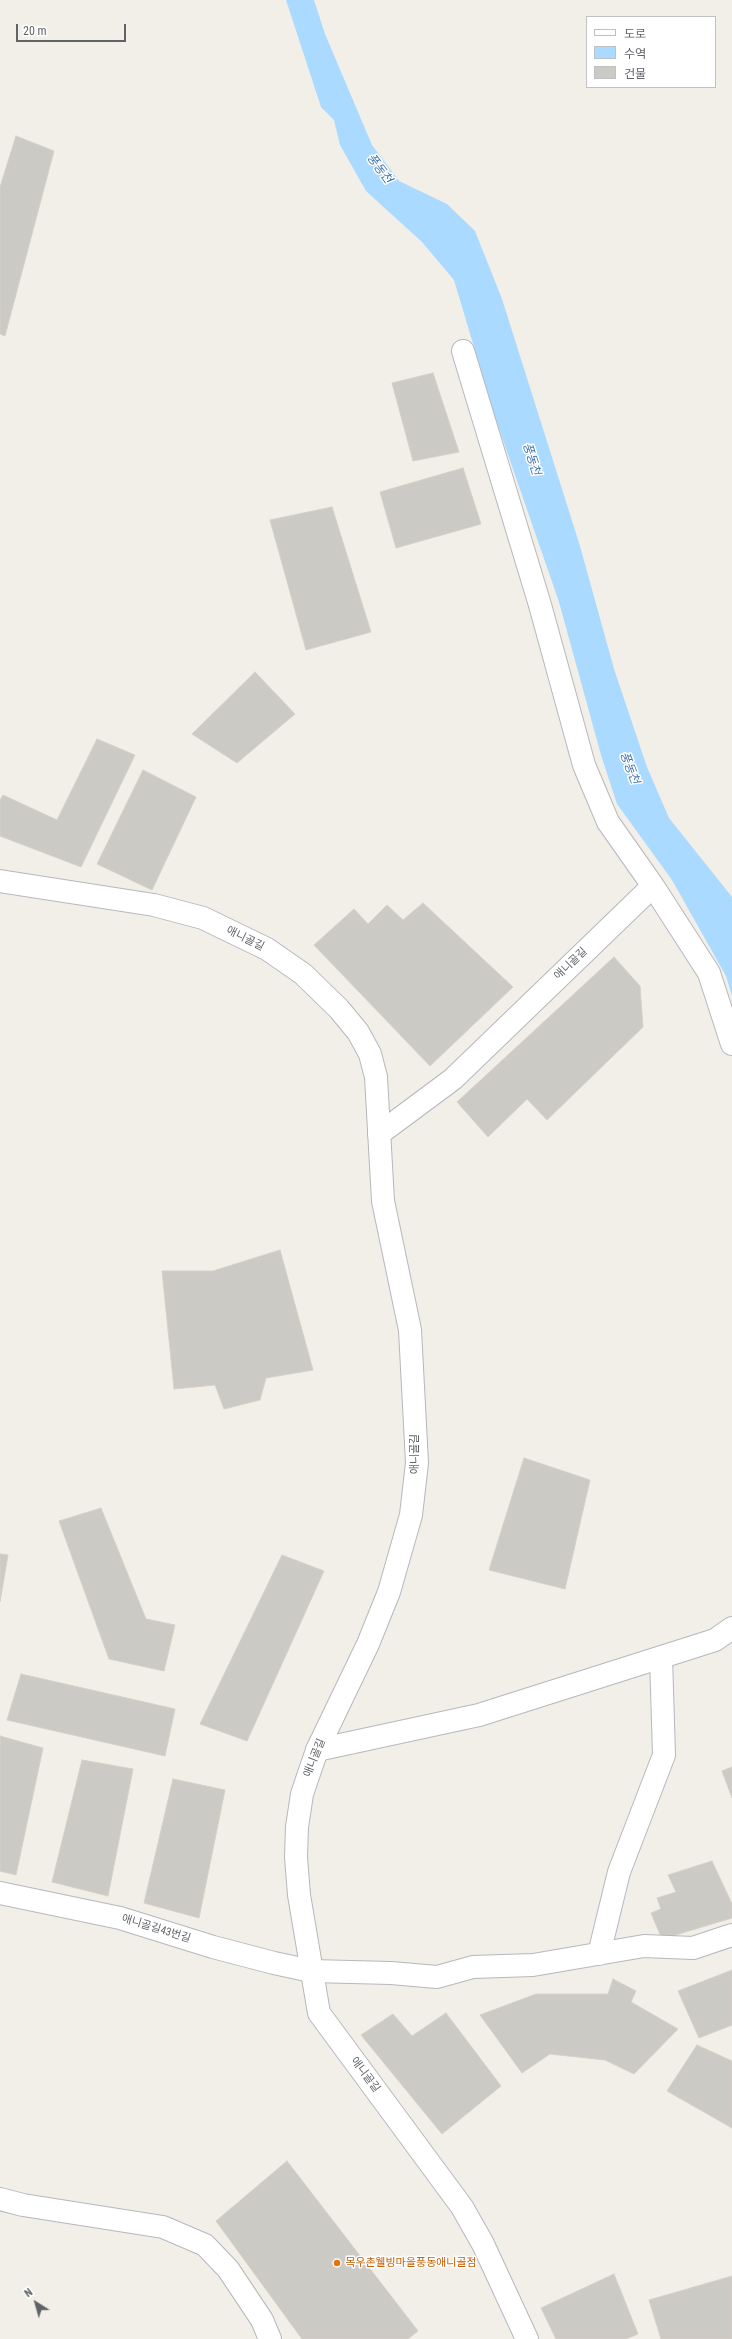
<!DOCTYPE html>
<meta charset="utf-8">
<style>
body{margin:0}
#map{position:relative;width:732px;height:2339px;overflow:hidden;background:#f1efe8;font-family:"Roboto Condensed","Noto Sans KR",sans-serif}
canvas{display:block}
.legend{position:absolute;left:586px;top:16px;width:130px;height:72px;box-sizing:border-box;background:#fff;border:1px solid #bfc1c3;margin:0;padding:5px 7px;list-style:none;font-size:12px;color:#5f6368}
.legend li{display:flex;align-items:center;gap:8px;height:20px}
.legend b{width:20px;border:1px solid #bfc1c3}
.north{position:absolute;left:16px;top:2283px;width:40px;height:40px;-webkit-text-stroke:3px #fff;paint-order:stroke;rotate:323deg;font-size:11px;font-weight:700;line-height:16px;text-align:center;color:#5f6368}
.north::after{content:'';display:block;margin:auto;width:14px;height:18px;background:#5f6368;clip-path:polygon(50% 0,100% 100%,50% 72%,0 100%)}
.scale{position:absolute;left:16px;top:24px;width:110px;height:18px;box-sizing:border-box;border:2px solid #5f6368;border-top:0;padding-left:5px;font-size:12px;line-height:14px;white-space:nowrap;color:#5f6368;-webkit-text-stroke:3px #fff;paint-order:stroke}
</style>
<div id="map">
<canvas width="732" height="2339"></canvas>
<ul class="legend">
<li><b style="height:5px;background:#fff"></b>도로</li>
<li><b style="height:11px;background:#aadaff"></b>수역</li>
<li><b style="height:11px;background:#cccac5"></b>건물</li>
</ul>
<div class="north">N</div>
<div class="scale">20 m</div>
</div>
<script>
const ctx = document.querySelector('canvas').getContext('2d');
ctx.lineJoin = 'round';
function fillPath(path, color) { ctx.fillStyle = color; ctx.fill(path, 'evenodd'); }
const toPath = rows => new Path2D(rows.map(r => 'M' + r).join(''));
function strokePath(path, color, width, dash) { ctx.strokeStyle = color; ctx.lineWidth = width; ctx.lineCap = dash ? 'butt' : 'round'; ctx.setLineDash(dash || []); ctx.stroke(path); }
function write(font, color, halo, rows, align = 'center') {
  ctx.font = font + ' "Roboto Condensed","Noto Sans KR",sans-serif'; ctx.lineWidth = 3; ctx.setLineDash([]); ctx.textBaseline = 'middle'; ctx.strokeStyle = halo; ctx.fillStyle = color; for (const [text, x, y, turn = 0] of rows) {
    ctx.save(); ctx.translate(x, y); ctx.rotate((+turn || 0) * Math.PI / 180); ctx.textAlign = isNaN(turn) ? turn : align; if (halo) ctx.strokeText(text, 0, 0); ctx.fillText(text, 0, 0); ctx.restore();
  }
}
const water = toPath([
 [286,0,314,0,325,34,372,145,399,181,447,204,475,231,502,299,580,546,614,669,647,767,669,818,732,897,732,996,726,976,672,880,617,804,601,755,559,602,495,417,454,280,422,242,366,191,340,145,334,120,321,107]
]);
const building = toPath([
 [16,136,54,151,5,336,0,334,0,187,16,136],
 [433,373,459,452,413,461,392,383,433,373],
 [463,468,481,524,396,548,380,492,463,468],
 [332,507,371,632,306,650,270,520,332,507],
 [255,672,295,714,237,763,192,734,255,672],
 [97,739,135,755,81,867,0,836,0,800,3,795,57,820,97,739],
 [143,770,196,797,152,890,97,864,143,770],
 [423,903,513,987,430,1066,314,945,354,909,368,924,387,905,403,920,423,903],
 [614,957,640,986,643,1027,547,1120,527,1099,488,1137,457,1102,614,957],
 [280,1250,313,1370,266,1378,260,1400,224,1409,215,1385,174,1389,162,1271,213,1271,280,1250],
 [524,1458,590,1480,565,1589,489,1570,524,1458],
 [101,1508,146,1619,175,1625,164,1671,109,1659,59,1521,101,1508],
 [0,1554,8,1555,0,1602,0,1554],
 [282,1555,324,1571,247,1741,200,1724,282,1555],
 [21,1674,175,1709,165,1756,7,1720,21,1674],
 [0,1736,43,1748,16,1875,0,1871,0,1736],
 [82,1760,133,1769,108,1896,52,1882,82,1760],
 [732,1767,732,1798,722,1771,732,1767],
 [173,1779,225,1790,199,1918,144,1903,173,1779],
 [712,1861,732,1904,732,1918,662,1939,651,1913,661,1909,657,1898,676,1892,668,1875,712,1861],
 [732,1970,732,2025,699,2038,678,1991,732,1970],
 [613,1979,636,1991,631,2002,678,2029,634,2074,605,2060,550,2054,522,2073,480,2015,536,1994,608,1994,613,1979],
 [446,2013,501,2086,442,2134,361,2035,393,2014,412,2036,446,2013],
 [697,2045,732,2061,732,2128,667,2091,697,2045],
 [287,2161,418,2331,408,2339,302,2339,216,2221,287,2161],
 [614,2274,638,2334,626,2339,556,2339,541,2308,614,2274],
 [732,2276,732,2339,661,2339,649,2300,732,2276]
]);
const minor = toPath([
 [463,351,540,605,584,765,608,822,653,886,709,973,732,1044],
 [379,1134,453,1079,653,886],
 [317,1750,479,1715,715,1640,732,1628],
 [0,1893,120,1918,213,1947,274,1963,311,1971,391,1973,437,1977,473,1967,533,1965,644,1946,693,1948,732,1935],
 [599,1954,619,1872,664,1755,661,1657],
 [0,2199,23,2205,163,2227,205,2245,228,2269,262,2320,270,2339]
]);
const tertiary = toPath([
 [0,881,154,905,203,918,267,949,303,974,339,1009,358,1032,370,1054,376,1077,383,1201,410,1330,417,1463,411,1515,389,1592,368,1644,317,1750,302,1794,297,1827,296,1857,299,1895,319,2013,462,2207,483,2244,527,2339]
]);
const markers = [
 [337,2263,4,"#e8710a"]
];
const streetNames = [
 ["애니골길",245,939,26],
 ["애니골길",571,964,-44],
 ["애니골길",415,1454,-90],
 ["애니골길",315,1758,-68],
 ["애니골길43번길",156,1929,17],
 ["애니골길",365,2075,53]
];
const foodNames = [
 ["목우촌웰빙마을풍동애니골점",345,2263]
];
const waterNames = [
 ["풍동천",379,169,53],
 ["풍동천",531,459,72],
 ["풍동천",629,768,69]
];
fillPath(water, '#aadaff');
fillPath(building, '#cccac5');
strokePath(building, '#d6d1c6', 1);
strokePath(minor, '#b5b8bc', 24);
strokePath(tertiary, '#b5b8bc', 24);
strokePath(minor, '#fff', 22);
strokePath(tertiary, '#fff', 22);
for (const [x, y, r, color] of markers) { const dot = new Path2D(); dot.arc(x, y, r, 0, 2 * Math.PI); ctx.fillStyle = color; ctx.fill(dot); strokePath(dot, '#fff', 1.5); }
write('11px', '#5f6368', '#fff', streetNames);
write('11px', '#c56008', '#fff', foodNames, 'left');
write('italic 12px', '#4174aa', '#fff', waterNames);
</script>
